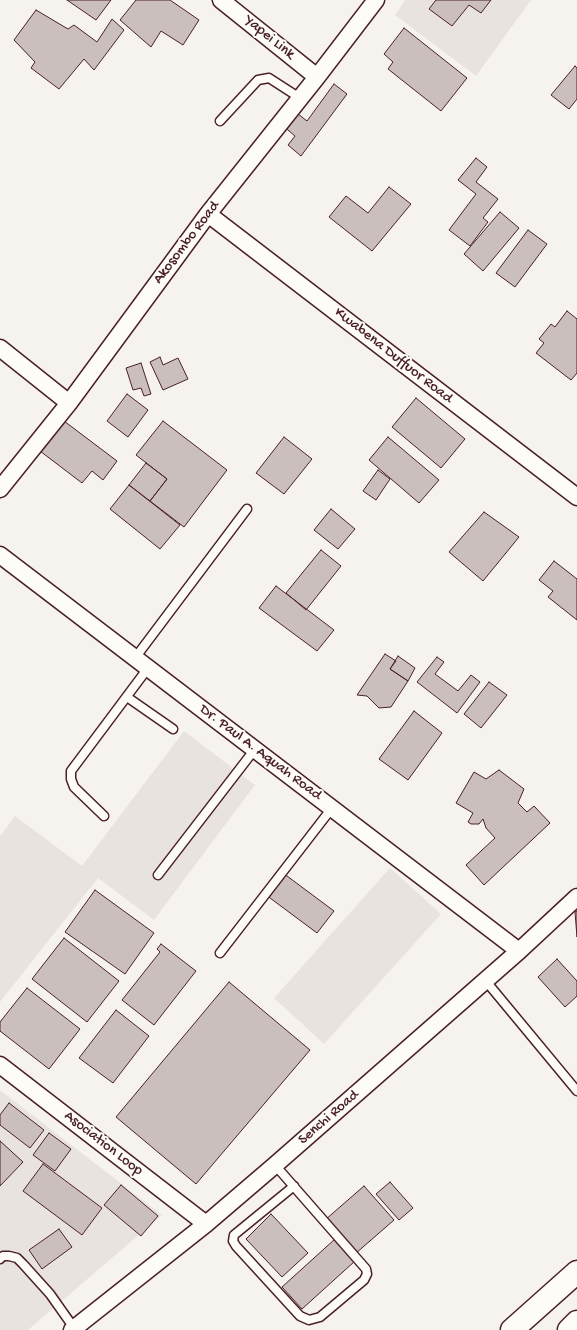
<!DOCTYPE html>
<style>
body{margin:0}
canvas{display:block;background:#f6f3ef}
</style>
<canvas width="577" height="1330"></canvas>
<script>
const ctx = document.querySelector('canvas').getContext('2d');
ctx.lineJoin = 'round';
function fillPath(path, color) { ctx.fillStyle = color; ctx.fill(path, 'evenodd'); }
const toPath = rows => new Path2D(rows.map(r => 'M' + r).join(''));
function strokePath(path, color, width, dash) { ctx.strokeStyle = color; ctx.lineWidth = width; ctx.lineCap = dash ? 'butt' : 'round'; ctx.setLineDash(dash || []); ctx.stroke(path); }
function write(font, color, halo, rows, align = 'center') {
  ctx.font = font + ' "Gochi Hand",sans-serif'; ctx.lineWidth = 4; ctx.setLineDash([]); ctx.textBaseline = 'middle'; ctx.strokeStyle = halo; ctx.fillStyle = color; for (const [text, x, y, turn = 0] of rows) {
    ctx.save(); ctx.translate(x, y); ctx.rotate((+turn || 0) * Math.PI / 180); ctx.textAlign = isNaN(turn) ? turn : align; if (halo) ctx.strokeText(text, 0, 0); ctx.fillText(text, 0, 0); ctx.restore();
  }
}
const built = toPath([
 [405,0,531,0,476,76,395,15],
 [184,731,255,785,154,920,98,878,0,1002,0,836,15,816,82,866],
 [390,868,441,914,324,1044,274,998],
 [0,1090,162,1215,28,1330,0,1330]
]);
const building = toPath([
 [67,0,111,0,96,20,67,0],
 [136,0,170,0,199,20,183,45,161,31,151,47,120,20,136,0],
 [436,0,491,0,481,13,469,5,452,26,429,9,436,0],
 [36,10,68,29,74,25,97,42,112,19,124,30,94,70,84,59,59,89,31,68,35,62,14,40,36,10],
 [404,28,467,78,441,111,388,69,393,62,384,54,404,28],
 [575,66,577,68,577,99,569,109,551,95,575,66],
 [334,84,347,94,301,156,288,145,295,136,282,125,293,110,307,121,334,84],
 [476,158,487,167,476,182,498,199,483,218,488,222,470,246,449,230,476,194,458,180,476,158],
 [389,187,411,204,372,251,329,217,346,196,368,213,389,187],
 [500,212,519,228,483,271,464,254,500,212],
 [528,230,547,244,515,287,496,273,528,230],
 [567,311,577,319,577,373,571,380,536,353,544,343,539,339,551,324,555,327,567,311],
 [160,357,163,365,178,358,188,379,163,390,150,362,160,357],
 [141,363,151,394,144,396,141,388,133,390,126,368,141,363],
 [127,394,148,410,128,437,107,421,127,394],
 [416,398,465,439,441,468,392,427,416,398],
 [64,421,117,461,103,480,92,471,82,483,40,451,64,421],
 [163,421,227,470,184,527,150,501,167,479,136,455,163,421],
 [284,437,312,459,284,494,256,473,284,437],
 [388,437,439,480,419,503,369,460,388,437],
 [146,463,167,479,150,501,129,485,146,463],
 [378,470,390,479,376,500,363,491,378,470],
 [129,485,180,525,160,549,110,509,129,485],
 [331,509,355,529,338,549,314,530,331,509],
 [484,512,519,537,483,581,449,552,484,512],
 [321,550,341,566,306,610,286,593,321,550],
 [554,561,577,579,577,620,548,597,553,591,539,580,554,561],
 [276,586,334,630,317,651,259,608,276,586],
 [385,654,396,661,390,669,408,681,391,707,379,708,367,696,357,695,385,654],
 [398,656,415,668,408,681,390,669,398,656],
 [437,657,444,662,435,674,458,691,471,675,480,682,457,713,417,682,437,657],
 [489,682,507,695,481,728,464,714,489,682],
 [414,711,442,733,408,780,379,759,414,711],
 [499,770,524,789,518,803,527,812,534,806,550,823,484,885,466,865,495,838,486,828,483,819,479,824,471,824,468,822,473,813,456,803,474,772,486,779,499,770],
 [283,873,334,911,317,933,266,895,283,873],
 [95,890,154,933,125,974,65,932,95,890],
 [577,911,577,937,575,912,577,911],
 [64,938,119,981,87,1022,32,979,64,938],
 [161,944,196,971,154,1025,122,1000,160,952,157,949,161,944],
 [557,959,577,981,577,996,565,1007,538,977,557,959],
 [229,982,310,1050,196,1184,116,1117,229,982],
 [27,988,80,1029,49,1069,0,1031,0,1022,27,988],
 [116,1010,149,1036,113,1083,79,1058,116,1010],
 [9,1103,44,1130,30,1148,0,1125,0,1115,9,1103],
 [49,1133,71,1149,55,1171,33,1155,49,1133],
 [0,1141,23,1162,0,1186,0,1141],
 [43,1164,102,1208,82,1235,23,1191,43,1164],
 [390,1182,413,1208,399,1220,376,1194,390,1182],
 [121,1185,158,1216,141,1236,104,1205,121,1185],
 [364,1186,394,1220,355,1254,325,1220,364,1186],
 [271,1214,308,1253,282,1277,246,1239,271,1214],
 [59,1229,72,1247,42,1269,29,1250,59,1229],
 [335,1239,355,1261,302,1309,282,1287,335,1239]
]);
const lane = toPath([
 [220,121,258,80,269,78,300,98],
 [135,658,247,509],
 [127,697,173,729],
 [104,816,74,787,71,779,71,771,148,668],
 [158,875,255,749],
 [220,953,332,808],
 [485,980,577,1091],
 [275,1165,366,1269,367,1274,364,1280,320,1317,309,1320,300,1316,236,1246,233,1241,234,1235,294,1186],
 [0,1259,3,1256,9,1256,17,1258,23,1264,50,1294,74,1328]
]);
const street = toPath([
 [221,0,317,77],
 [208,214,577,497],
 [0,348,69,403],
 [0,489,69,403,208,214,317,77,376,0],
 [0,555,519,951],
 [0,1065,206,1224],
 [72,1330,206,1224,275,1165,519,951,577,897]
]);
const highway = toPath([
 [512,1330,577,1272],
 [569,1330,577,1322]
]);
const streetNames = [
 ["Yapei Link",269,38,39],
 ["Akosombo Road",187,243,-53],
 ["Kwabena Duffuor Road",393,356,38],
 ["Dr. Paul A. Aquah Road",260,753,37],
 ["Senchi Road",329,1118,-41],
 ["Asociation Loop",103,1144,38]
];
fillPath(built, '#e9e3e0');
fillPath(building, '#cbbfbe');
strokePath(building, '#4a1f2b', 1);
strokePath(lane, '#4a1f2b', 11);
strokePath(street, '#4a1f2b', 19);
strokePath(highway, '#4a1f2b', 25);
strokePath(lane, '#fdfcf7', 8);
strokePath(street, '#fdfcf7', 16);
strokePath(highway, '#fdfcf7', 22);
write('15px', '#4a1f2b', '#fdfcf7', streetNames);
</script>
